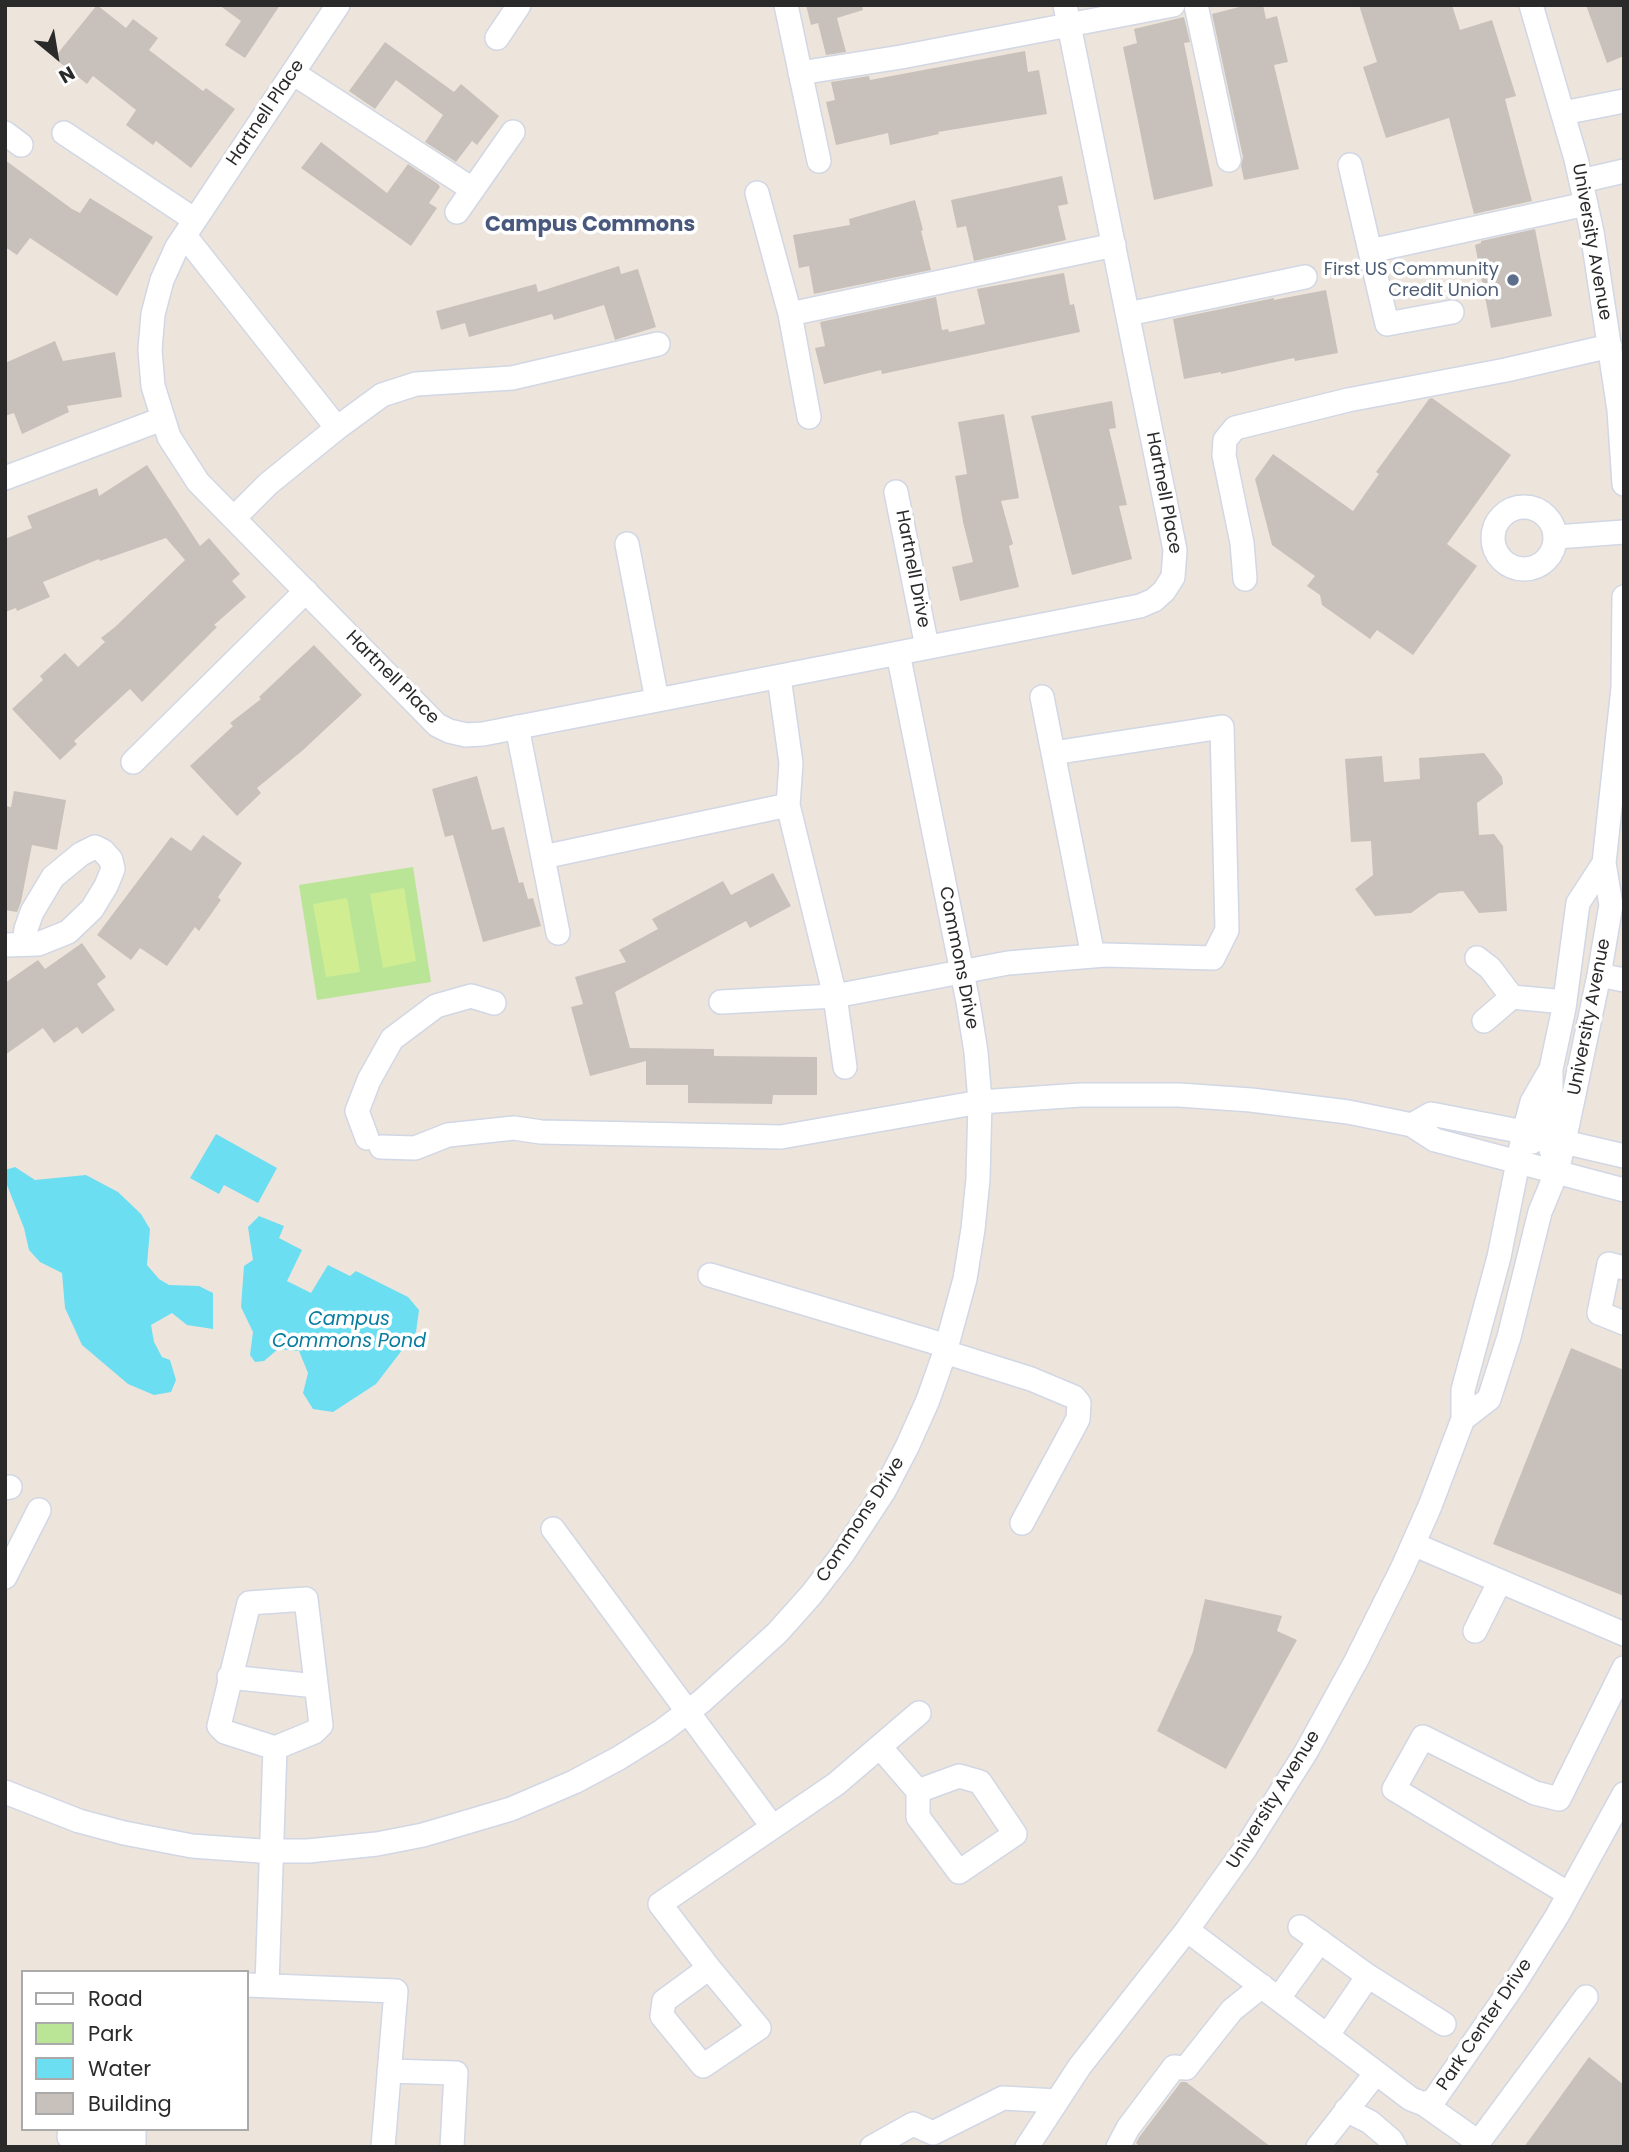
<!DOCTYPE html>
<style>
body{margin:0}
#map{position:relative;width:1629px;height:2152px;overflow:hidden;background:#ede4dc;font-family:Poppins,sans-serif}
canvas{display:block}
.frame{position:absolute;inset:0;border:7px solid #2a2a2a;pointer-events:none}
.legend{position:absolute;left:21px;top:1970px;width:228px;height:161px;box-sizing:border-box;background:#fff;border:2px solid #aaa;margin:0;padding:9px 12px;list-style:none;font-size:21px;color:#2a2a2a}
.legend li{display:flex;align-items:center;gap:14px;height:35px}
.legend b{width:35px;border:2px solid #aaa}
.north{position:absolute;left:21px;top:21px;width:70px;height:70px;-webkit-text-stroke:5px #fff;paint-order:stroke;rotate:150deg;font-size:19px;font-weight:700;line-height:28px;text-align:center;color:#2a2a2a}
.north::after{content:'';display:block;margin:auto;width:24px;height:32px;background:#2a2a2a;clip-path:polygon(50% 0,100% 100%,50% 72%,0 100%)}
</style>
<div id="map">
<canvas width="1629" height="2152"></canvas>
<div class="frame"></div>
<ul class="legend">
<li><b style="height:9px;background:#fff"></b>Road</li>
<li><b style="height:19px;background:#bae596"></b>Park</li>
<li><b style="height:19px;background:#6bdef2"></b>Water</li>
<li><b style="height:19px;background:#c8c1bb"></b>Building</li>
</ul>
<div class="north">N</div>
</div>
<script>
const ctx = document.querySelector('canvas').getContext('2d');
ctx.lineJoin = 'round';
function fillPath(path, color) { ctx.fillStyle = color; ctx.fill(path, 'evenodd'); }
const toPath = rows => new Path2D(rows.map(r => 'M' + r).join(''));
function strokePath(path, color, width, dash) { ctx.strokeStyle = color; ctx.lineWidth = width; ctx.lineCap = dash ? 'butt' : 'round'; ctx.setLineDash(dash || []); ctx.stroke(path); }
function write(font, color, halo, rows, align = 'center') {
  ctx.font = font + ' Poppins,sans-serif'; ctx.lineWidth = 7; ctx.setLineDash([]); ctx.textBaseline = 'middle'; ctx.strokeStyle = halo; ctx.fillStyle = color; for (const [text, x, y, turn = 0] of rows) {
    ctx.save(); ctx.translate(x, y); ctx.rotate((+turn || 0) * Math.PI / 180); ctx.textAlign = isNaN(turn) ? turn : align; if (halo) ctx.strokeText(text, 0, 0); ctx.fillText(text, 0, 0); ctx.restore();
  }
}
const green = toPath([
 [413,867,431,982,317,1000,299,885]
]);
const pitch = toPath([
 [404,888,416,961,383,968,370,894],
 [347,898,360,972,326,977,313,904]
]);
const water = toPath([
 [216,1134,277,1168,258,1203,224,1185,219,1194,190,1178],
 [15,1167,35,1180,86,1175,118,1192,141,1214,150,1229,147,1265,159,1279,169,1285,199,1286,213,1293,213,1329,187,1325,172,1313,151,1325,154,1342,162,1357,170,1360,176,1380,171,1392,154,1395,128,1384,82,1345,65,1308,62,1273,40,1262,29,1250,24,1228,5,1180,5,1170],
 [259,1216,284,1226,279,1238,302,1250,287,1281,311,1293,328,1265,350,1276,356,1271,408,1297,419,1310,416,1332,376,1384,333,1412,313,1409,303,1393,308,1373,299,1351,278,1349,264,1361,255,1362,250,1355,253,1332,241,1307,244,1266,253,1260,248,1227]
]);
const building = toPath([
 [97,5,126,28,133,19,158,38,149,50,203,91,206,88,235,109,191,168,156,141,153,145,126,125,136,110,93,76,87,84,54,58],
 [219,5,280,5,245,58,225,45,241,21],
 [806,5,862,5,863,10,837,18,846,52,826,55,818,23,811,25],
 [1247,5,1263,5,1266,19,1277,16,1288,62,1274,65,1299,169,1244,180,1241,166,1243,157,1212,14],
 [1359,5,1452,5,1460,30,1492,20,1516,96,1505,99,1532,201,1474,214,1449,118,1386,138,1363,67,1377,62],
 [1586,5,1624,5,1624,56,1607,63],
 [1184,17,1190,42,1184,43,1213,186,1154,200,1123,47,1137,43,1134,29],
 [385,42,454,92,461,84,499,116,477,145,472,141,456,162,425,142,443,115,396,80,375,109,349,91],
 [1025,51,1028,72,1039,70,1047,114,938,132,939,134,890,145,888,133,836,145,826,102,835,100,831,82,869,76,870,80],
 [321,142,387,193,408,164,438,184,440,187,429,203,437,208,411,246,301,168],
 [5,160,72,209,80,213,90,198,153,237,117,296,30,238,17,255,5,247],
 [1062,176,1068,204,1058,206,1066,240,974,261,966,226,957,228,951,200],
 [915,200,923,230,921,231,931,270,814,294,809,266,799,268,793,235,850,225,849,219],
 [1535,229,1552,316,1491,328,1475,245,1481,243,1481,241],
 [619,266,621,274,638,269,656,327,615,340,604,305,554,320,552,314,469,337,465,323,441,330,436,311,536,284,538,292],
 [1064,273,1070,305,1074,304,1080,332,882,374,881,370,824,384,815,348,825,346,820,322,936,297,942,330,948,329,949,332,985,324,977,289],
 [1326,290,1338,353,1295,361,1294,358,1221,374,1221,372,1184,379,1173,319,1274,298,1274,300],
 [55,341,63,361,115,352,122,397,67,406,69,412,22,434,14,413,5,416,5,363],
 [1432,398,1511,455,1447,544,1477,566,1413,655,1377,630,1370,639,1322,605,1320,595,1307,586,1315,576,1272,545,1255,479,1273,454,1353,511,1379,474,1376,472,1429,399],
 [1112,401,1116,428,1109,429,1127,505,1119,506,1132,559,1072,575,1031,416],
 [1004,414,1019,498,1001,501,1013,544,1009,546,1019,587,960,601,952,567,973,562,963,522,955,476,967,474,958,422],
 [147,465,200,546,209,538,240,574,232,581,246,597,214,625,217,627,142,702,130,689,74,741,77,744,60,760,12,709,43,680,40,676,65,653,78,667,105,642,101,638,115,627,185,560,166,538,100,561,99,559,43,582,50,597,17,611,16,608,5,612,5,539,32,528,27,516,97,488,99,496],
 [314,645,362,695,302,751,257,788,261,793,237,816,190,766,233,726,230,723,261,699,259,697],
 [1484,753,1502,777,1503,784,1477,803,1479,835,1494,834,1503,846,1507,911,1479,913,1463,891,1439,893,1411,913,1375,916,1355,889,1373,875,1371,841,1351,842,1345,759,1382,756,1384,782,1420,779,1419,758],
 [477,776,492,830,504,827,519,883,523,882,528,899,533,898,541,926,483,942,453,835,445,837,432,789],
 [14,791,66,800,57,850,32,845,21,902,17,912,5,910,5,806,11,807],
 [203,835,242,863,218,897,221,900,199,931,195,927,167,966,140,948,131,960,97,935,171,837,191,851],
 [773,873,791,906,750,928,746,921,615,992,630,1048,714,1049,714,1056,817,1057,817,1095,773,1095,772,1104,688,1103,688,1085,646,1085,646,1061,590,1076,571,1007,583,1004,575,977,626,962,619,950,658,929,652,919,723,881,731,895],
 [82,943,106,977,97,984,115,1010,82,1034,77,1027,54,1043,43,1028,5,1055,5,983,38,960,45,969],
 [1571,1348,1624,1370,1624,1596,1493,1544],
 [1205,1599,1282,1616,1277,1631,1297,1640,1226,1769,1157,1731,1193,1652],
 [1589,2057,1624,2085,1624,2147,1524,2147],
 [1181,2082,1186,2082,1271,2147,1140,2147,1136,2143,1140,2136]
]);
const minor = toPath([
 [338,5,177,247,162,280,153,314,150,350,153,386,169,437,198,482,437,725,449,731,466,735,483,734,1140,606,1154,600,1164,591,1173,577,1175,550,1065,5],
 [786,5,819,161],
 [1196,5,1229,160],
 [1531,5,1576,159,1592,232,1619,410,1624,484],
 [497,38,519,5],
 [293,73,472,189],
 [800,73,901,57,1173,5],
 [1563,113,1624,101],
 [5,133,21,145],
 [64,133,195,220],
 [1350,165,1370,251],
 [1581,181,1624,171],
 [757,193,790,314,809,417],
 [457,212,513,132],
 [185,236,337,428],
 [1452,312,1387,324,1370,251,1586,204],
 [790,314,1114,245],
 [1128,314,1305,277],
 [5,478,162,419],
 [896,492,927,647],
 '1493 538a31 31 0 1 1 62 0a31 31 0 1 1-62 0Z',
 [234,518,268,484,337,428,382,395,416,384,512,378,658,344],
 [1556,537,1624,532],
 [627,544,657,700],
 [1245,579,1242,543,1224,455,1225,440,1235,428,1348,400,1506,370,1610,346],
 [779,677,791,763,788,805,835,996,845,1067],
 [1042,697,1093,956],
 [517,727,558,933],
 [133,762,306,591],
 [543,857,788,805],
 [5,945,38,944,68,932,92,909,106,886,113,869,111,860,103,851,95,847,81,854,53,877,32,912,26,929,24,944],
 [1477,958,1490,968,1512,997],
 [1599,975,1624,980],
 [721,1002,835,996,1008,963,1105,955,1213,958,1227,930,1222,727,1053,753],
 [1484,1021,1512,997,1565,1002],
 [1412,1125,1431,1114,1524,1132,1532,1142],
 [367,1138,357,1111,369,1080,392,1039,436,1006,471,996,494,1003],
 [1564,1142,1624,1156],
 [381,1147,415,1148,448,1135,514,1128,541,1132,781,1137,980,1102,1081,1095,1179,1095,1251,1100,1348,1112,1412,1125,1435,1140,1624,1190],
 [1557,1170,1548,1139,1547,1125,1551,1103,1551,1069,1564,1008,1578,903,1604,863],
 [1624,1268,1609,1264,1599,1313,1624,1323],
 [710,1275,947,1346],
 [945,1352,1031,1379,1074,1397,1079,1403,1078,1419,1022,1523],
 [1463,1419,1489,1399,1509,1337,1540,1212,1557,1171,1564,1142,1599,975,1611,905,1604,863,1623,688,1624,597],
 [5,1488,10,1487],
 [553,1529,772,1826],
 [1413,1544,1624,1634],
 [5,1577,39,1510],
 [306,1599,321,1725,314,1732,275,1748,225,1732,219,1726,249,1603,306,1599],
 [1475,1631,1500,1581],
 [229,1677,316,1686],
 [880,1747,918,1791,918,1817,959,1872,1015,1834,980,1782,959,1776,918,1791],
 [5,1792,79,1821,124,1833,192,1846,261,1851,308,1851,377,1844,423,1835,511,1809,574,1782,619,1758,662,1731,702,1701,777,1633,811,1595,842,1555,884,1491,907,1447,928,1400,945,1352,965,1279,973,1229,978,1179,980,1102,976,1052,968,1002,898,653],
 [1569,1894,1394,1789,1423,1737,1535,1793,1559,1799,1624,1668],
 [1300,1927,1368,1976],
 [1187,1930,1411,2099,1424,2104,1434,2100,1515,1983,1557,1916,1624,1794],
 [709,1968,664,2001,662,2016,703,2066,759,2028,709,1968,660,1904,836,1784,919,1713],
 [247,1985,396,1991,383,2147],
 [267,1985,275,1748],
 [1278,1999,1320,1941],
 [1327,2036,1368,1976,1444,2024],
 [389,2071,456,2073,452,2147],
 [1424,2104,1478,2142],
 [1346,2110,1370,2122,1391,2140,1395,2147],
 [70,2129,69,2137,134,2142,134,2129],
 [872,2147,913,2124,933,2133,1003,2098,1057,2101],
 [1027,2147,1080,2066,1187,1930,1245,1849,1306,1752,1356,1661,1402,1569,1430,1506,1463,1419,1463,1390,1499,1257,1524,1132,1532,1102,1551,1069],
 [1118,2147,1128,2128,1174,2067,1186,2068,1232,2010,1262,1986],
 [1318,2147,1376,2073],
 [1475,2147,1586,1997]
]);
const markers = [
 [1513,280,7,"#5c6f8a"]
];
const streetNames = [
 ["Hartnell Place",266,113,-56],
 ["University Avenue",1591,242,80],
 ["Hartnell Place",1163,493,79],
 ["Hartnell Drive",912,569,79],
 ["Hartnell Place",392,678,45],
 ["Commons Drive",958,958,79],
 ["University Avenue",1590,1017,-79],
 ["Commons Drive",861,1520,-57],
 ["University Avenue",1274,1800,-58],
 ["Park Center Drive",1485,2025,-56]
];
const serviceNames = [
 ["First US Community",1499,270],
 ["Credit Union",1499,291]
];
const waterNames = [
 ["Campus",349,1320],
 ["Commons Pond",349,1342]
];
const quarterNames = [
 ["Campus Commons",590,226]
];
fillPath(green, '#bae596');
fillPath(pitch, '#d0ed92');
fillPath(water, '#6bdef2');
fillPath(building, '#c8c1bb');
strokePath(minor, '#d1d7e4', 26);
strokePath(minor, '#fff', 23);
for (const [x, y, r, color] of markers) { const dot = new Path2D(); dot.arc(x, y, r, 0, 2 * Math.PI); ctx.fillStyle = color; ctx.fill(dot); strokePath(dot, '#fff', 2.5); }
write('18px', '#2a2a2a', '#fff', streetNames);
write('18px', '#4e5e75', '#fff', serviceNames, 'right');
write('italic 19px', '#097d9f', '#fff', waterNames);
write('bold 21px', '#49587d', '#fff', quarterNames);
</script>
